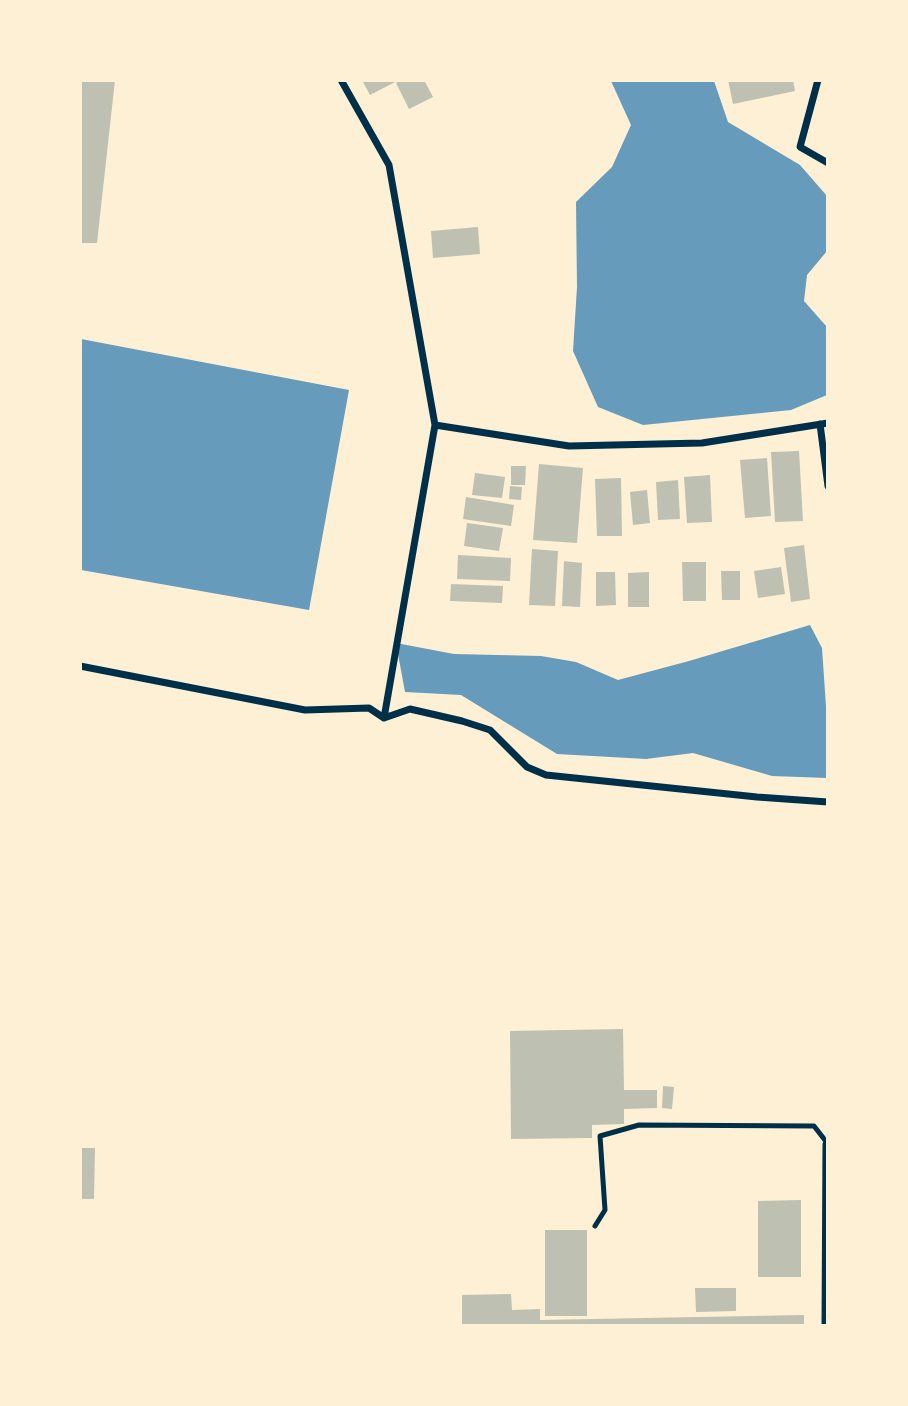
<!DOCTYPE html>
<style>
body{margin:0}
#map{position:relative;width:908px;height:1406px;overflow:hidden;background:#fdf0d5;font-family:"Nunito Sans",sans-serif}
canvas{display:block}
.frame{position:absolute;inset:0;border:82px solid #fdf0d5;pointer-events:none}
</style>
<div id="map">
<canvas width="908" height="1406"></canvas>
<div class="frame"></div>
</div>
<script>
const ctx = document.querySelector('canvas').getContext('2d');
ctx.lineJoin = 'round';
function fillPath(path, color) { ctx.fillStyle = color; ctx.fill(path, 'evenodd'); }
const toPath = rows => new Path2D(rows.map(r => 'M' + r).join(''));
function strokePath(path, color, width, dash) { ctx.strokeStyle = color; ctx.lineWidth = width; ctx.lineCap = dash ? 'butt' : 'round'; ctx.setLineDash(dash || []); ctx.stroke(path); }
const water = toPath([
 [611,81,714,81,728,122,800,165,827,196,827,251,807,275,804,301,827,327,827,395,791,410,643,425,598,407,573,351,577,287,576,202,612,167,631,125],
 [81,339,349,390,309,610,81,570],
 [810,625,822,648,827,721,827,778,772,776,693,753,646,759,557,754,461,695,405,692,396,643,454,654,541,656,576,662,618,680,689,661]
]);
const building = toPath([
 [80,80,115,80,97,243,80,243],
 [362,80,399,80,370,95],
 [402,80,424,80,433,97,409,109,396,83],
 [728,80,793,80,795,91,733,104],
 [478,227,480,254,433,258,431,231],
 [799,451,803,521,775,522,771,452],
 [767,458,771,516,745,518,740,460],
 [539,464,583,468,577,543,533,540],
 [511,466,526,466,525,485,511,485],
 [475,473,505,477,502,498,472,495],
 [710,475,712,522,687,523,684,477],
 [621,478,622,536,597,536,595,479],
 [678,480,680,519,658,520,656,482],
 [510,486,522,487,521,500,509,499],
 [647,490,650,523,633,525,630,492],
 [466,497,514,505,511,526,463,519],
 [467,523,503,528,499,551,464,546],
 [804,545,810,599,791,602,784,548],
 [532,549,558,551,555,606,529,605],
 [458,555,511,558,510,581,457,579],
 [564,561,582,563,580,607,562,606],
 [682,562,706,562,706,601,683,601],
 [781,567,785,594,758,598,754,571],
 [721,571,740,571,740,600,722,600],
 [596,572,615,572,616,605,596,606],
 [649,572,649,607,628,607,628,573],
 [451,584,503,586,502,603,450,601],
 [623,1029,624,1090,657,1090,657,1108,624,1109,624,1124,592,1125,592,1138,511,1139,510,1031],
 [663,1086,674,1087,672,1109,662,1108],
 [80,1148,95,1148,94,1199,80,1199],
 [801,1200,801,1277,758,1277,758,1201],
 [545,1230,587,1230,587,1316,545,1316],
 [695,1288,736,1288,736,1311,696,1312],
 [511,1294,512,1310,540,1309,540,1320,804,1315,804,1326,462,1326,462,1295]
]);
const service = toPath([
 [595,1226,605,1210,600,1136,639,1125,814,1126,828,1144],
 [824,1326,825,1144]
]);
const minor = toPath([
 [341,80,389,165,435,425,384,718],
 [818,80,800,147,828,163],
 [820,424,828,486],
 [435,425,569,446,702,443,828,423],
 [80,666,305,710,369,708,384,718,410,709,462,721,490,730,527,767,546,775,757,797,828,802]
]);
fillPath(water, '#669bbc');
fillPath(building, '#bec0b2');
strokePath(service, '#003049', 5);
strokePath(minor, '#003049', 7);
</script>
